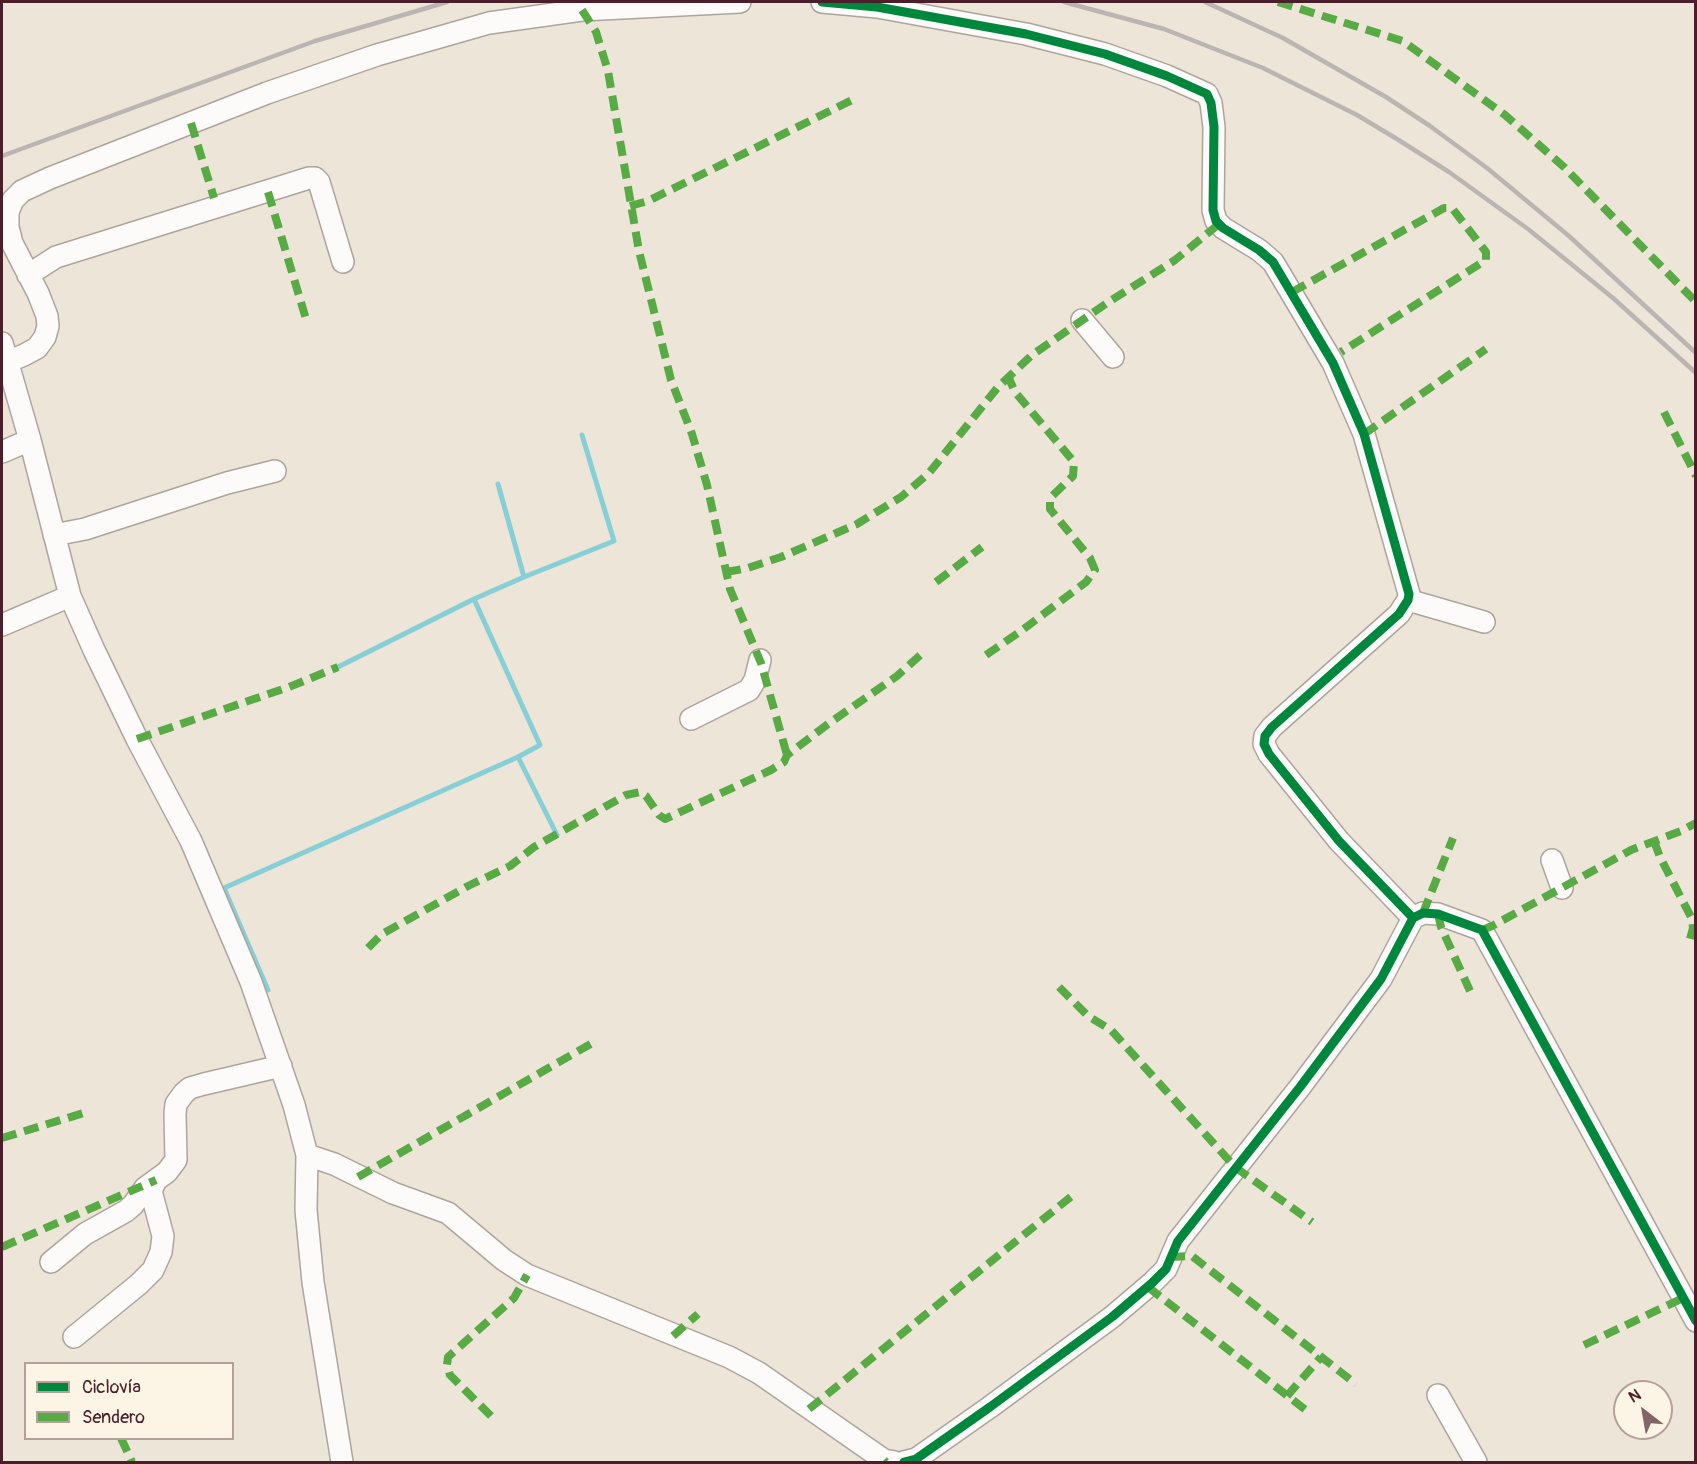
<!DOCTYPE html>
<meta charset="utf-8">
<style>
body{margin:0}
#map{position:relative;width:1697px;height:1464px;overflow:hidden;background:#ede5d7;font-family:Pangolin,sans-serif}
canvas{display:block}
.frame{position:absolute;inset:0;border:3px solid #4a1f2b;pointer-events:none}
.legend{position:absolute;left:24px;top:1362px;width:210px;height:78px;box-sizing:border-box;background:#fcf5e5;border:2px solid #b59f9b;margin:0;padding:8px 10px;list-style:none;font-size:18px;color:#4a1f2b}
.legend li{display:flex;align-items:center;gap:12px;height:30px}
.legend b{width:30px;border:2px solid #b59f9b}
.north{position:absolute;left:1613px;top:1380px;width:60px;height:60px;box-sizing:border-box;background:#fcf5e5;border:2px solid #b59f9b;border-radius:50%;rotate:329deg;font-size:16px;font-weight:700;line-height:24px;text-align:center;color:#4a1f2b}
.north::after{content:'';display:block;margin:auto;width:21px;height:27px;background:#836467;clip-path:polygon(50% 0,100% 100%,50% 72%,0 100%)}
</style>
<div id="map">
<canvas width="1697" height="1464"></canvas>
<div class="frame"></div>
<ul class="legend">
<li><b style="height:8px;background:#00873e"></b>Ciclovía</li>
<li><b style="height:8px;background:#57aa44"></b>Sendero</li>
</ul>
<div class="north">N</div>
</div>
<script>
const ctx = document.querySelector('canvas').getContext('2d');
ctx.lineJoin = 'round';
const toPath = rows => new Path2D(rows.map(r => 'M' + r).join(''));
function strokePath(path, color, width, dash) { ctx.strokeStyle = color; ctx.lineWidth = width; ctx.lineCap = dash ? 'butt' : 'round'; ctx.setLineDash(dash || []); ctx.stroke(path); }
const stream = toPath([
 [498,484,524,577,614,541,582,435],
 [338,667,474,599,524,577],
 [518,757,557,835],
 [268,990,224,888,518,757,540,745,474,599]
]);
const minor = toPath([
 [822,2,877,7,1026,34,1105,54,1167,76,1207,94,1211,103,1214,127,1213,210,1216,221,1223,228,1259,250,1273,262,1333,363,1364,434,1409,594,1408,600,1399,614,1272,727,1265,736,1264,744,1269,754,1339,841,1413,918],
 [28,275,56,257,309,178,315,178,319,182,343,262],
 [1082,320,1113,357],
 [2,343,30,440,70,596,94,650,137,739,191,841,251,982,294,1105,307,1155,306,1210,313,1282,342,1462],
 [7,362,24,355,37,348,45,337,48,326,47,316,38,293,12,243,8,227,8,212,13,200,22,191,50,178,267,93,377,55,489,23,582,10,740,2],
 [2,452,30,440],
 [54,535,85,529,227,483,275,471],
 [1408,600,1484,622],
 [2,625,70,596],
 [691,719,749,690,755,680,760,660],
 [1552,860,1562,888],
 [307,1155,334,1164,393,1193,448,1213,504,1260,527,1275,729,1357,759,1373,884,1460,895,1462],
 [51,1262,85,1234,126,1211,133,1205,145,1188,156,1180],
 [74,1337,139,1284,153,1270,161,1252,163,1236,151,1191,156,1180,167,1172,176,1160,175,1114,176,1104,184,1093,190,1088,204,1084,281,1066],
 [1438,1395,1476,1462],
 [904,1462,916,1459,990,1407,1112,1317,1152,1283,1166,1269,1178,1241,1300,1087,1381,979,1413,918,1423,913,1438,914,1482,930,1696,1321]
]);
const rail = toPath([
 [1064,2,1164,29,1263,68,1357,115,1397,139,1449,172,1528,229,1613,298,1696,373],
 [1205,2,1283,38,1386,97,1430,126,1487,168,1569,236,1696,353],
 [2,156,315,41,447,2]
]);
const quiet = toPath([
 [1278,2,1403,41,1505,115,1564,167,1696,302],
 [582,10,596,32,608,71,639,251,671,380,692,434,707,485,730,589,761,663,787,755],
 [191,123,214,198],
 [268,192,306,319],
 [630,206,648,201,852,100],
 [1292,292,1444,208,1452,208,1486,252,1486,260,1341,352],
 [1664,412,1696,476],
 [1364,434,1486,349],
 [726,572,748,568,781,557,857,524,901,497,929,473,998,387,1032,355,1110,301,1175,260,1219,224],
 [936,582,982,547],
 [986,655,1021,631,1086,582,1095,570,1090,558,1050,509,1050,498,1073,476,1074,462,1015,392,1008,376],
 [137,739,289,687,338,667],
 [1654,841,1660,857,1692,919,1693,928,1690,939],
 [1423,913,1453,838],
 [1438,914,1441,927,1470,991],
 [1482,930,1492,926,1631,850,1681,831,1696,823],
 [368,948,382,934,468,886,510,866,534,847,626,795,640,792,646,796,659,815,665,819,771,770,784,762,787,755,828,724,897,676,926,650],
 [1059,987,1088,1016,1111,1030,1235,1167,1312,1222],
 [2,1138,87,1112],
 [358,1177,594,1042],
 [2,1247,156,1180],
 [1170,1257,1192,1256,1356,1384],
 [1148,1287,1307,1411],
 [673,1336,698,1314],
 [1584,1345,1683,1298],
 [1287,1396,1321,1357],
 [809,1409,1073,1195],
 [491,1416,450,1375,447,1365,448,1357,514,1298,527,1275],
 [121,1438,132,1462],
 [884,1460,886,1462]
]);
const cycleway = toPath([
 [822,2,877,7,1026,34,1105,54,1167,76,1207,94,1211,103,1214,127,1213,210,1216,221,1223,228,1259,250,1273,262,1333,363,1364,434,1409,594,1408,600,1399,614,1272,727,1265,736,1264,744,1269,754,1339,841,1413,918],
 [904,1462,916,1459,990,1407,1112,1317,1152,1283,1166,1269,1178,1241,1300,1087,1381,979,1413,918,1423,913,1438,914,1482,930,1696,1321]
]);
strokePath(stream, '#87cfd7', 5);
strokePath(minor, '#aea49e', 24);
strokePath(minor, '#fcfbf9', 21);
strokePath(rail, '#bab4b3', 4.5);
strokePath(quiet, '#57aa44', 8, [15, 8]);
strokePath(cycleway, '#00873e', 9);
</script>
